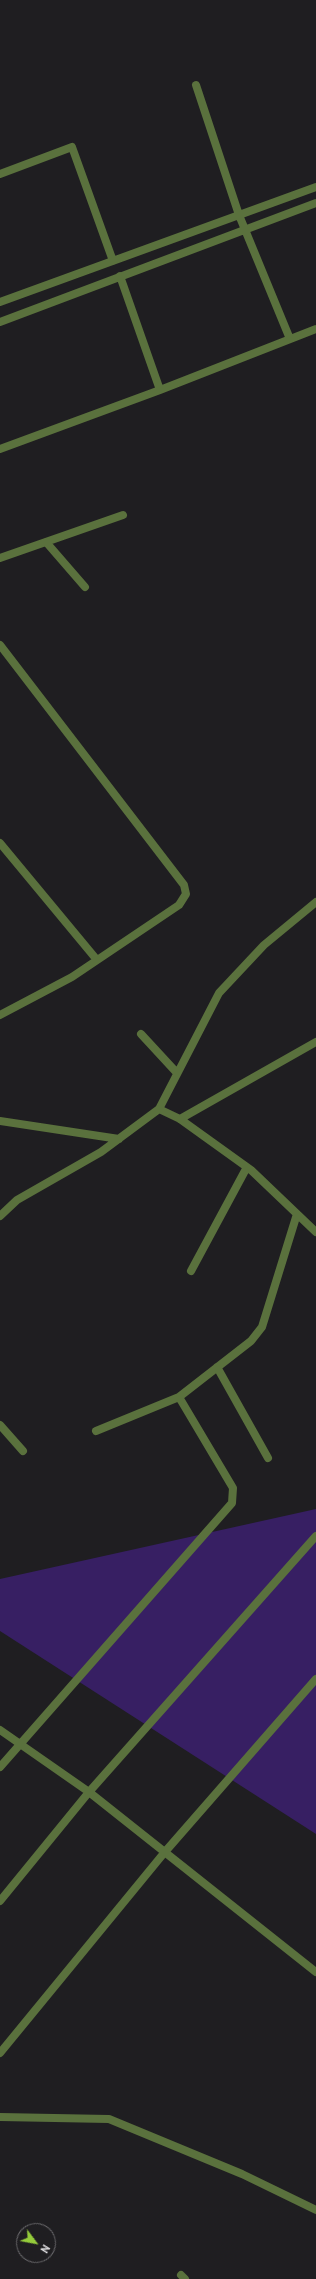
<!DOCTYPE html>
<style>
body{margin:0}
#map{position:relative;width:316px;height:2279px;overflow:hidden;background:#1f1e21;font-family:"PT Sans",sans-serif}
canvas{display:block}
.north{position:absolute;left:16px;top:2223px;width:40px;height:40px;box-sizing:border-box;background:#1f1e21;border:1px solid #6d6c6f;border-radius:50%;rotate:122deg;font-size:11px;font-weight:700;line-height:16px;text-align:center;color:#e2e1e3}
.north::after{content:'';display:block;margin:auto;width:14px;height:18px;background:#95cc3b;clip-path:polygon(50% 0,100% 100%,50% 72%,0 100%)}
</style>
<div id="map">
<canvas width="316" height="2279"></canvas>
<div class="north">N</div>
</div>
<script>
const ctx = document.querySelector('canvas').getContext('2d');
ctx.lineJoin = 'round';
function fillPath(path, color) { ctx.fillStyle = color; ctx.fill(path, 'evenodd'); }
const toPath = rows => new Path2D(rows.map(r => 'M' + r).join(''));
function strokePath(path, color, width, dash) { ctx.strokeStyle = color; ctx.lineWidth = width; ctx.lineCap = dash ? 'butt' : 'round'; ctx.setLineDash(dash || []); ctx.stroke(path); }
const green = toPath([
 [316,1509,316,1834,0,1631,0,1579]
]);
const minor = toPath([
 [196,85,239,215,290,339],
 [0,174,72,147,113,261],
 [120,276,160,390],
 [0,302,316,187],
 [0,322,316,203],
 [0,449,160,390,316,329],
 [46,542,85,587],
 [0,558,123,515],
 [0,645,184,885,186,894,179,905,72,977,0,1015],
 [0,843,97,960],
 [141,1034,177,1073],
 [159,1109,180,1119,251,1170,316,1232],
 [180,1119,316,1042],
 [0,1121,119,1139],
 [0,1216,17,1200,101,1152,159,1109,219,993,264,945,316,902],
 [191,1271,247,1167],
 [217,1367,268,1458],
 [0,1425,23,1451],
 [96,1431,179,1397,251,1341,262,1327,297,1214],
 [0,1730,89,1792,316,1972],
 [0,1767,232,1503,233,1488,179,1397],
 [0,1901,89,1792,316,1536],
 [0,2053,164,1853,316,1679],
 [0,2117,109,2119,242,2174,316,2210],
 [181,2275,185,2279]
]);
fillPath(green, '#371f63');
strokePath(minor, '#5a713d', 8);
</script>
